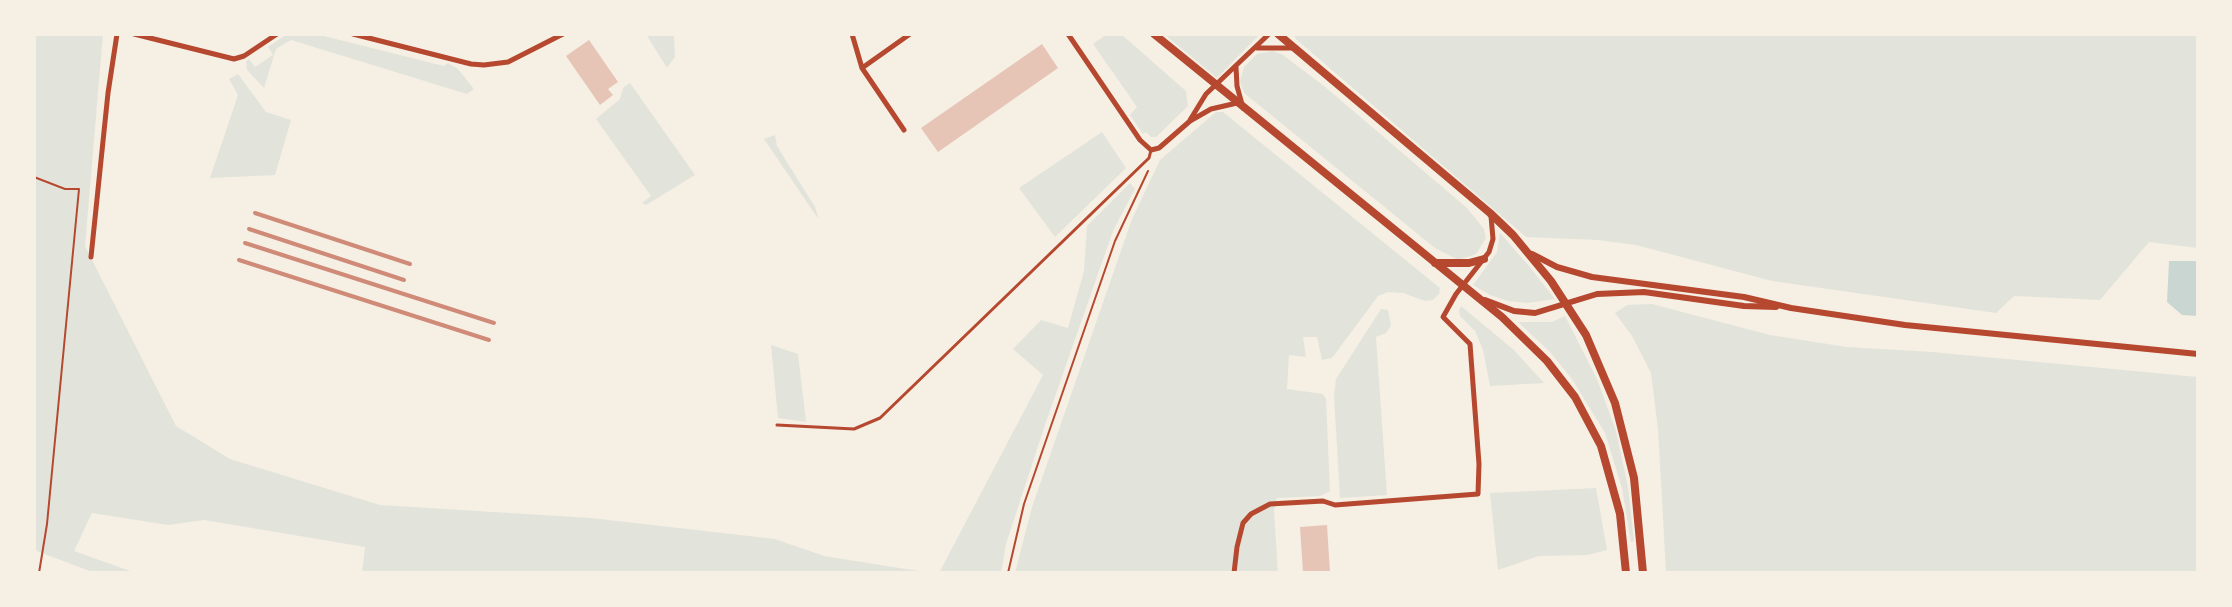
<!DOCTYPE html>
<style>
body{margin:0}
#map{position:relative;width:2232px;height:607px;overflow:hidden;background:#f6efe4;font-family:Commissioner,sans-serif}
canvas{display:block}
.frame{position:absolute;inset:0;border:36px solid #f6efe4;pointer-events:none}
</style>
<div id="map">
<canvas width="2232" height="607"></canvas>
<div class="frame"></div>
</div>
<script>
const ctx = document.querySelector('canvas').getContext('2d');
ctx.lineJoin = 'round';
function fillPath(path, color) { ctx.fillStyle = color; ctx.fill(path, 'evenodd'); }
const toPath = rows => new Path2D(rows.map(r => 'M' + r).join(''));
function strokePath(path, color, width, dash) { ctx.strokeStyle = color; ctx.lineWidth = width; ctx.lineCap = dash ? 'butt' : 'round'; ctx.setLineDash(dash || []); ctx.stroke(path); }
const green = toPath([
 [34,34,103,34,85,246,176,426,230,459,380,505,591,518,775,539,824,556,931,573,362,573,365,547,204,520,168,525,92,513,74,551,136,573,95,573,34,550],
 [287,34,316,34,444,66,448,63,458,69,474,89,467,94,291,40,276,49,264,88,247,70,246,61,249,59,255,67,273,55,268,47],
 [646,34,674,34,675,57,667,68],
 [1107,34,1121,34,1186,91,1188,106,1156,137,1151,137,1146,132,1143,134,1130,115,1137,107,1093,44],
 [1164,34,1260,34,1217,78],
 [1293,34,2198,34,2198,248,2149,242,2100,300,2014,296,1996,313,1772,281,1636,245,1598,240,1526,237,1297,40],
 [1273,51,1283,55,1324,86,1467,208,1484,229,1486,238,1476,254,1458,260,1435,248,1244,93,1240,82,1244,67,1257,54],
 [238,74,266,112,291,120,275,175,210,178,238,95,229,79],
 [630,83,695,175,646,205,642,203,651,196,596,119,620,99,623,88],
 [1216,112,1223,112,1440,288,1439,294,1433,300,1425,301,1403,293,1388,292,1378,296,1332,358,1322,360,1317,337,1303,337,1306,357,1289,355,1287,389,1323,394,1326,399,1330,491,1320,496,1277,498,1274,510,1278,573,1015,573,1032,507,1132,219,1160,160],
 [1102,132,1126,168,1055,237,1019,188],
 [775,135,777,146,815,207,819,220,764,139],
 [1130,183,1135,189,1113,231,1045,425,1006,544,1001,573,939,573,1043,375,1013,349,1041,320,1068,328,1084,271,1087,226],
 [1500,233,1529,266,1555,299,1527,303,1508,301,1490,295,1473,285,1497,252],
 [1652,304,1770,335,1847,347,1932,352,2198,377,2198,573,1666,573,1658,429,1651,373,1632,336,1615,313,1627,305],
 [1461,306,1514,350,1544,383,1490,386,1483,350,1475,331,1460,316,1459,311],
 [1381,309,1388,310,1391,326,1386,333,1376,337,1387,495,1340,498,1334,396,1336,379],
 [1565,316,1597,379,1616,431,1628,487,1634,541,1631,542,1622,488,1605,433,1572,379,1550,352,1518,322,1552,322],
 [771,345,798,354,806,422,778,418],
 [1596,488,1607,550,1588,555,1539,556,1498,570,1490,493]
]);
const water = toPath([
 [2169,261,2198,261,2198,316,2182,315,2167,302]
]);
const building = toPath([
 [589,40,618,82,608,89,613,95,600,105,566,56],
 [1042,44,1058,68,938,152,921,128],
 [1327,525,1330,573,1303,573,1300,527]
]);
const path = toPath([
 [34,177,65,189,79,189,47,524,39,573],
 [1008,573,1024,504,1115,241,1148,171]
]);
const service = toPath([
 [777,425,854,429,880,418,1149,158,1151,150]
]);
const minor = toPath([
 [134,34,234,59,244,56,277,34],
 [353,34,471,64,484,65,508,62,563,34],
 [852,34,862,68,904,130],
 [1068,34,1140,140,1151,150,1159,148,1190,121,1211,109,1237,103],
 [1257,48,1295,48],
 [1236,67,1237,86,1243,108],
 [862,68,910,34],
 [1190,120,1206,94,1269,34],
 [91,257,108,93,117,34],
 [1234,573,1237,547,1243,523,1251,514,1270,504,1323,501,1335,505,1478,494,1479,464,1470,344,1443,317,1456,294,1489,252,1493,239,1491,216]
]);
const tertiary = toPath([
 [1532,254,1557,267,1592,277,1744,297,1791,308,1905,325,2198,354],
 [1485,300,1514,311,1535,313,1597,294,1644,292,1744,306,1776,307]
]);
const primary = toPath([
 [1154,34,1502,317,1547,361,1575,397,1601,446,1620,514,1626,573],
 [1278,34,1490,213,1513,235,1551,281,1586,335,1615,403,1634,478,1643,573],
 [1435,263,1469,263,1484,259]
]);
const rail = toPath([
 [255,213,410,264],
 [249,229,404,280],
 [245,243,494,323],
 [239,260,489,340]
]);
fillPath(green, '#e2e4dc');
fillPath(water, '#c9d6d2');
fillPath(building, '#e6c5b7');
strokePath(path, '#b5482f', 2);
strokePath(service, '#b5482f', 3);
strokePath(minor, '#b5482f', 5);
strokePath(tertiary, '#b5482f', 6);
strokePath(primary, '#b5482f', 8);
strokePath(rail, '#cf8b77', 4);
</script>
